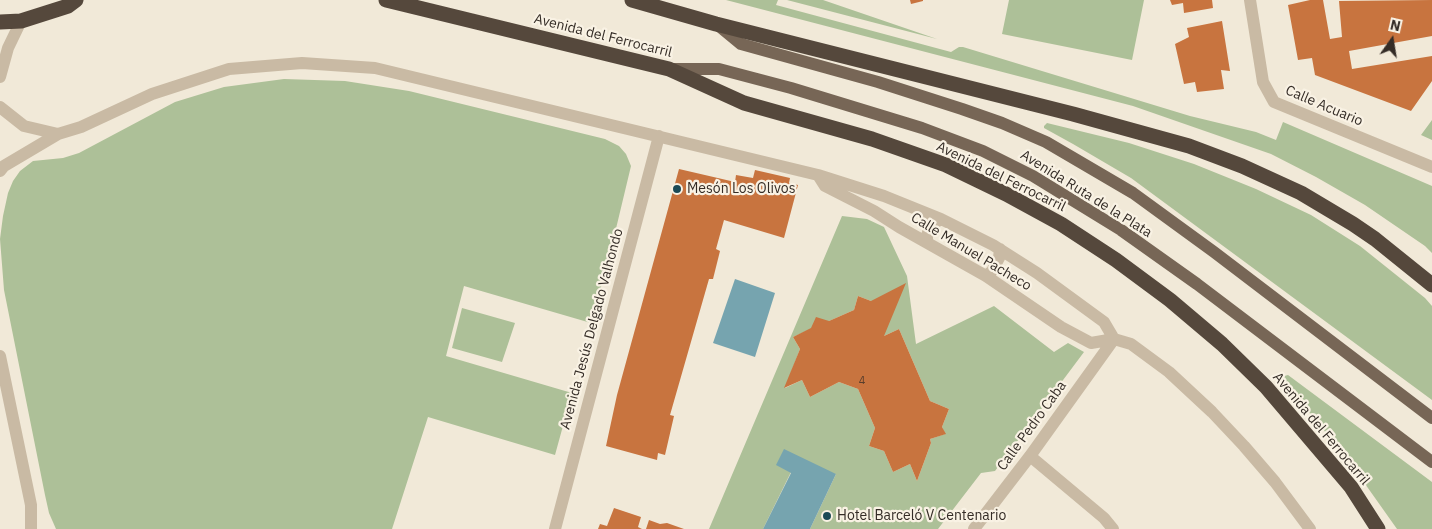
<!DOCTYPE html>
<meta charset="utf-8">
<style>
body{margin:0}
#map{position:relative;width:1432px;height:529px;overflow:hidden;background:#f1e9d8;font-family:"IBM Plex Sans",sans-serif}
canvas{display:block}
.north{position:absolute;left:1367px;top:15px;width:50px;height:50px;-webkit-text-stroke:4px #f9f2e4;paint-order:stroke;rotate:13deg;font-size:14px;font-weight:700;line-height:20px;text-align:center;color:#342c26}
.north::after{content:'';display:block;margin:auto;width:18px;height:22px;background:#342c26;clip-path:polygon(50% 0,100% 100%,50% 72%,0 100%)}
</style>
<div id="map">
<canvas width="1432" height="529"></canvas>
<div class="north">N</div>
</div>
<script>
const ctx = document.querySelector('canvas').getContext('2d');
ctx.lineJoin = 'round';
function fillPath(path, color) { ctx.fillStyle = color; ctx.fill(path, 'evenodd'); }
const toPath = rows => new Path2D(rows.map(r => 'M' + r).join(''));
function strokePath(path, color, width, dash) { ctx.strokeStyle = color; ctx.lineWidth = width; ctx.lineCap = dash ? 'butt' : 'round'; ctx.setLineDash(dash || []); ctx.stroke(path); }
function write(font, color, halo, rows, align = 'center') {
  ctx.font = font + ' "IBM Plex Sans",sans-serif'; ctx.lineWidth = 4.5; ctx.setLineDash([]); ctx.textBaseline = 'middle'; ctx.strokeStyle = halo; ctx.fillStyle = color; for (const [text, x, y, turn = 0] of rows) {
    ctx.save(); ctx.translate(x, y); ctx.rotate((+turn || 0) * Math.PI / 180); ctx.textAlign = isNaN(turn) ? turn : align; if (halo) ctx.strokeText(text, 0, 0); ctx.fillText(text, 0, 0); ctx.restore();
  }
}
const green = toPath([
 [726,0,778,0,776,5,951,52,959,47,963,47,1190,116,1256,132,1276,140,1283,122,1432,186,1432,253,1425,246,1365,205,1316,177,1271,154,1133,106],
 [787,0,823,0,937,39],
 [1009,0,1144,0,1132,60,1002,34],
 [284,79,345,81,409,91,605,139,619,146,626,154,631,166,608,262,591,323,464,286,446,356,572,393,555,455,428,417,392,529,56,529,49,513,45,495,4,290,0,239,3,216,8,193,13,181,20,171,33,161,63,158,79,153,175,102,224,87],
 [1432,120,1432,140,1421,135],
 [1047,123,1129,143,1194,164,1256,189,1311,215,1360,246,1425,298,1432,306,1432,400,1131,178,1073,144,1044,128,1044,126],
 [842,216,867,219,884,227,907,276,916,344,994,306,1054,352,1068,343,1084,352,995,471,981,473,938,529,810,529,836,474,791,472,763,529,709,529],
 [858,296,871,301,884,336,899,329,930,401,949,409,942,427,945,434,930,439,931,443,917,481,910,464,893,472,884,451,869,446,875,428,858,389,839,382,810,397,802,380,785,388,800,349,793,337,854,310],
 [462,308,515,323,502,362,452,348],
 [1288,375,1432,482,1432,529,1397,529,1346,457,1283,381,1284,376]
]);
const water = toPath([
 [735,279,775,293,755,357,713,343],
 [784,449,836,474,810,529,763,529,791,473,776,465]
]);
const building = toPath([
 [910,0,923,0,923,1,911,4],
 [1170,0,1212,0,1213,8,1184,13,1183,3,1172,5],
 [1310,0,1323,0,1330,39,1342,37,1339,1,1432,0,1432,36,1349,51,1352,69,1432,56,1432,81,1411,111,1315,75,1312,58,1298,60,1288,5],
 [1222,21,1230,71,1221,70,1224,89,1197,92,1195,82,1184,84,1175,44,1189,37,1187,28],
 [679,169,735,182,736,175,753,178,755,170,790,178,789,183,798,185,784,238,724,220,716,249,720,251,713,279,709,279,670,415,674,416,665,455,658,453,657,460,606,446,617,395],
 [906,283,884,336,899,329,930,401,949,409,942,427,946,434,930,439,931,443,917,481,910,464,893,472,884,451,869,446,875,428,858,389,839,382,810,397,802,380,784,388,800,349,793,337,811,328,816,317,829,321,854,310,858,296,871,301],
 [614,508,641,517,638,527,642,529,598,529,600,524,607,526],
 [649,520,660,524,667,523,684,529,646,529]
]);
const minor = toPath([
 [1250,0,1263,82,1274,102,1432,167],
 [0,77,8,48,21,21],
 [0,107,24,126,58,134],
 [0,171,4,166,58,134,81,127,152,94,229,69,302,63,375,68,818,175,884,196,941,219,993,245,1037,273,1104,322,1114,339],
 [818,175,825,186,874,211,899,227,986,276,1061,327,1091,343,1114,339,1131,344,1169,372,1212,412,1244,446,1275,482,1310,529],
 [927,242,927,236,929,229,933,224,941,219],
 [986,276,992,271,999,258,1000,249],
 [0,356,31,505,31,529],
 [1030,456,1104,518,1113,529],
 [555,529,659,136],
 [974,529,1030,456,1114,339]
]);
const major = toPath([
 [718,25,741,44,878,82,962,109,1002,123,1046,142,1133,193,1214,252,1432,418],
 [672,69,719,69,791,88,922,128,983,151,1033,176,1121,230,1197,284,1432,462]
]);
const highway = toPath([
 [386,0,669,69,744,103,872,139,946,165,1006,194,1061,224,1116,260,1170,300,1222,344,1266,387,1351,487,1378,529],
 [632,0,716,24,1073,114,1189,146,1242,166,1301,193,1353,224,1375,239,1432,285],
 [0,22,21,21,68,6,76,0]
]);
const markers = [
 [677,189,5,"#1b4a56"],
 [827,516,5,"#1b4a56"]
];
const numberNames = [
 ["4",862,381]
];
const streetNames = [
 ["Avenida del Ferrocarril",603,36,14],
 ["Calle Acuario",1324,106,23],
 ["Avenida del Ferrocarril",1001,177,26],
 ["Avenida Ruta de la Plata",1086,194,32],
 ["Calle Manuel Pacheco",971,252,31],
 ["Avenida Jesús Delgado Valhondo",592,329,-75],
 ["Calle Pedro Caba",1032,426,-54],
 ["Avenida del Ferrocarril",1321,429,50]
];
const poiNames = [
 ["Mesón Los Olivos",687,189],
 ["Hotel Barceló V Centenario",837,516]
];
fillPath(green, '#adc098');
fillPath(water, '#76a4af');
fillPath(building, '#c8743f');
strokePath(minor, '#c9baa4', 12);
strokePath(major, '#776656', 12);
strokePath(highway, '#55483c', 15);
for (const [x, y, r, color] of markers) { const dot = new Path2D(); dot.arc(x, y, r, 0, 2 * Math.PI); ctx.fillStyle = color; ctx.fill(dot); strokePath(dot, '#f9f2e4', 2); }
write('11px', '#593e2c', null, numberNames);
write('14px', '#342c26', '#f9f2e4', streetNames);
write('14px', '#342c26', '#f9f2e4', poiNames, 'left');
</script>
